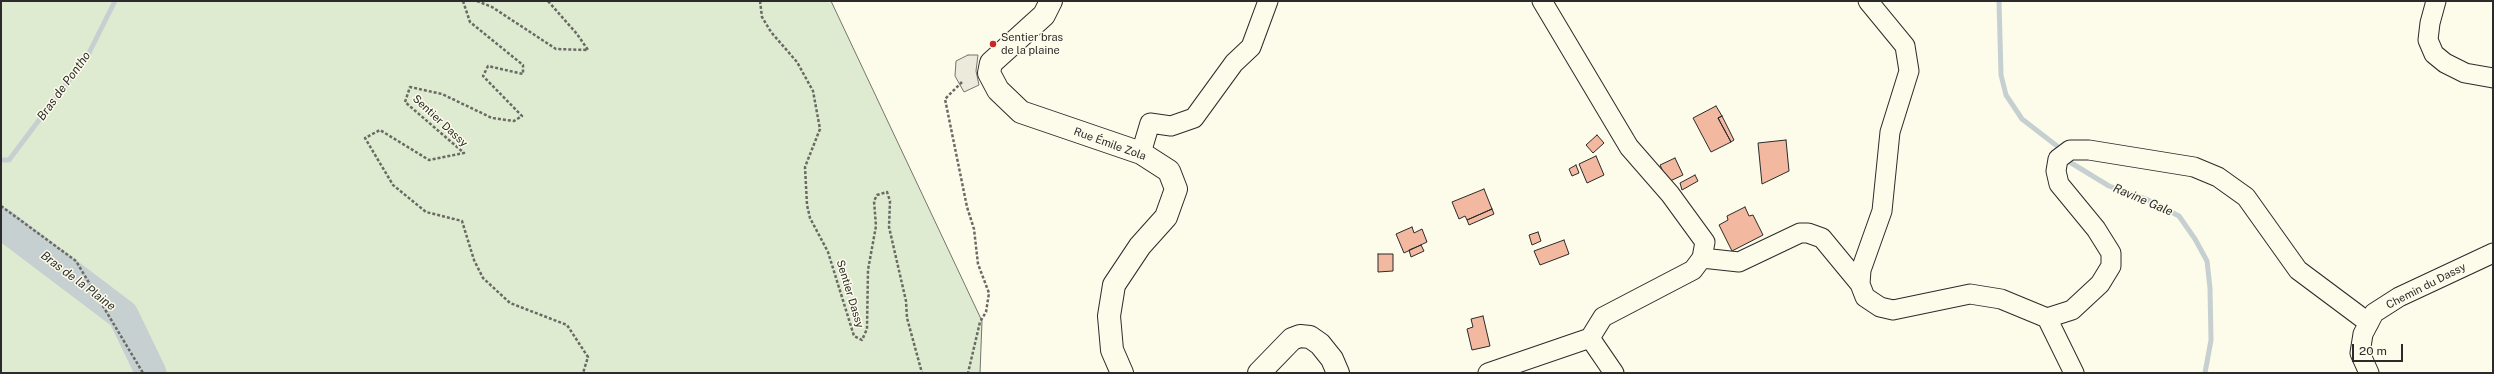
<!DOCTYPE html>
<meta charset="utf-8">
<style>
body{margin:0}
#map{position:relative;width:2494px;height:374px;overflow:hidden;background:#fdfbea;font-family:"Public Sans",sans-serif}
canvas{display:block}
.frame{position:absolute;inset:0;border:2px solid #2b2b2b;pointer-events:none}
.scale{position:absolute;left:2352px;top:344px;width:51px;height:18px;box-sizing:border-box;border:2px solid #2b2b2b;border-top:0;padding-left:5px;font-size:12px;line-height:14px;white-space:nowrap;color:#2b2b2b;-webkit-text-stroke:3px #fdfbea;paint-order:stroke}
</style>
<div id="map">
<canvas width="2494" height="374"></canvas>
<div class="frame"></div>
<div class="scale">20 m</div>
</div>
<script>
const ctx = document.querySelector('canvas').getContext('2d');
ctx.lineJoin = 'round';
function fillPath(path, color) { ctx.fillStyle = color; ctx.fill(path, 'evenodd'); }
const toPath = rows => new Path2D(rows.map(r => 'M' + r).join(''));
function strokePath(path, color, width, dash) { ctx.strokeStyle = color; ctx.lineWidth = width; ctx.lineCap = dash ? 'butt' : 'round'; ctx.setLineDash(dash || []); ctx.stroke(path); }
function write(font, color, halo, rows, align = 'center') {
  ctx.font = font + ' "Public Sans",sans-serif'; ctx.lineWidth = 3; ctx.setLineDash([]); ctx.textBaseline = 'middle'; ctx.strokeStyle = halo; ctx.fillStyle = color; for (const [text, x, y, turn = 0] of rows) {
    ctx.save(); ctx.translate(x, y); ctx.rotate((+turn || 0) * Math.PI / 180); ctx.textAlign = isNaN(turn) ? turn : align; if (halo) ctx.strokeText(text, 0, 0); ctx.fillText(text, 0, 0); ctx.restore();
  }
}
const green = toPath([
 [1,1,831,1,982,321,980,373,1,373,1,1]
]);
const parking = toPath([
 [968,55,978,55,976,71,979,85,964,92,955,76,956,61,968,55]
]);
const stream = toPath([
 [1999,1,2001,75,2006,95,2022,119,2057,146],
 [1,160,9,160,88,55,115,1],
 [2068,161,2109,186,2146,199,2179,216,2195,239,2207,261,2210,288,2211,340,2205,373]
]);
const river = toPath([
 [1,223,123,315,151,373]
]);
const building = toPath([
 [1716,106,1722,116,1718,118,1731,142,1711,152,1693,118,1716,106],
 [1722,116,1734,140,1731,142,1718,118,1722,116],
 [1597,135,1604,143,1593,153,1586,145,1597,135],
 [1786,140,1789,171,1762,184,1758,143,1786,140],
 [1596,156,1604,175,1587,183,1579,164,1596,156],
 [1675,158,1683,175,1668,182,1660,165,1675,158],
 [1576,165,1579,173,1572,176,1569,169,1576,165],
 [1695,175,1698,181,1682,190,1680,183,1695,175],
 [1484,189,1492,209,1467,220,1465,216,1459,219,1452,202,1484,189],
 [1745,207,1749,216,1753,215,1763,235,1732,251,1719,225,1728,220,1727,216,1745,207],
 [1492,209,1494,214,1469,225,1467,220,1492,209],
 [1412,227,1414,233,1422,229,1427,242,1404,253,1396,234,1412,227],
 [1538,232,1541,241,1532,245,1529,235,1538,232],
 [1564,240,1569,254,1540,265,1534,251,1564,240],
 [1421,245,1424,251,1411,257,1409,250,1421,245],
 [1378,254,1393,254,1393,271,1378,272,1378,254],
 [1483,316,1490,346,1472,350,1467,329,1473,327,1471,319,1483,316]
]);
const path = toPath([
 [463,1,470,22,523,65,523,74,488,66,483,76,522,116,514,121,492,118,442,94,410,87,405,102,464,153,429,160,380,130,365,138,393,185,426,212,462,221,474,260,483,278,510,303,567,325,588,357,583,373],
 [477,1,492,7,556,49,588,50,577,34,548,1],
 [760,1,762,17,771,32,797,62,813,91,820,129,805,167,807,205,810,218,828,252,854,336,862,340,867,329,868,270,876,226,874,201,877,195,887,192,890,201,889,227,906,301,907,318,922,373],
 [962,82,945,99,967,207,974,229,978,264,989,293,986,312,980,322,968,373],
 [1,206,76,261,143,373]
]);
const minor = toPath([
 [1868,1,1905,46,1909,71,1890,132,1882,211,1861,270,1860,284,1865,297,1880,307,1893,310,1970,294,2001,299,2047,318,2074,373],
 [2436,1,2430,23,2428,40,2434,54,2445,63,2465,73,2493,78],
 [1141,153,1150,123,1171,126,1194,118,1234,63,1251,47,1268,1],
 [1702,258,1739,262,1800,233,1808,233,1822,238,1860,284],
 [2047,318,2072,310,2100,284,2111,266,2111,253,2096,229,2059,184,2056,171,2058,159,2070,150,2089,150,2194,167,2218,177,2246,197,2298,270,2369,323],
 [1590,338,1614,373],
 [1488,373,1590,338,1603,317,1693,270,1702,258,1705,242,1670,194,1629,147,1542,1],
 [2369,373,2360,353,2363,334,2374,313,2399,297,2493,253]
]);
const major = toPath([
 [1051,1,1044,15,991,63,989,73,998,90,1021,112,1141,153,1169,171,1176,189,1166,217,1140,246,1114,285,1109,316,1112,350,1122,373],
 [1259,373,1292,339,1300,336,1310,337,1320,344,1332,359,1338,373]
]);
const markers = [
 [993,44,4,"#c62828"]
];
const poiNames = [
 ["Sentier bras",1001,38],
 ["de la plaine",1001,51]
];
const streetNames = [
 ["Sentier Dassy",440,121,43],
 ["Rue Émile Zola",1110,144,20],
 ["Chemin du Dassy",2426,286,-27],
 ["Sentier Dassy",850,294,73]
];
const waterNames = [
 ["Bras de Pontho",64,86,-54],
 ["Ravine Gale",2143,200,23],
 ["Bras de la Plaine",78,281,37]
];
fillPath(green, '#deebd1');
strokePath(green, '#74746e', 1);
fillPath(parking, '#eceadb');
strokePath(parking, '#74746e', 1);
strokePath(stream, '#c7d0d0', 5);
strokePath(river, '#c7d0d0', 31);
fillPath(building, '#f2b8a0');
strokePath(building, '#2b2b2b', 1);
strokePath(minor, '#2b2b2b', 21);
strokePath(major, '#2b2b2b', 24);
strokePath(path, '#6a6964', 2.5, [3, 2]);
strokePath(minor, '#fdfbea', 19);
strokePath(major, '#fdfbea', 22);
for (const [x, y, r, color] of markers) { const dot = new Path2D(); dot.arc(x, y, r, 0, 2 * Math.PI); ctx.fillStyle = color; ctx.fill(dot); strokePath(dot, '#fdfbea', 1.5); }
write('11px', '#2b2b2b', '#fdfbea', poiNames, 'left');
write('11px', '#2b2b2b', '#fdfbea', streetNames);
write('italic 12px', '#2b2b2b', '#fdfbea', waterNames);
</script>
